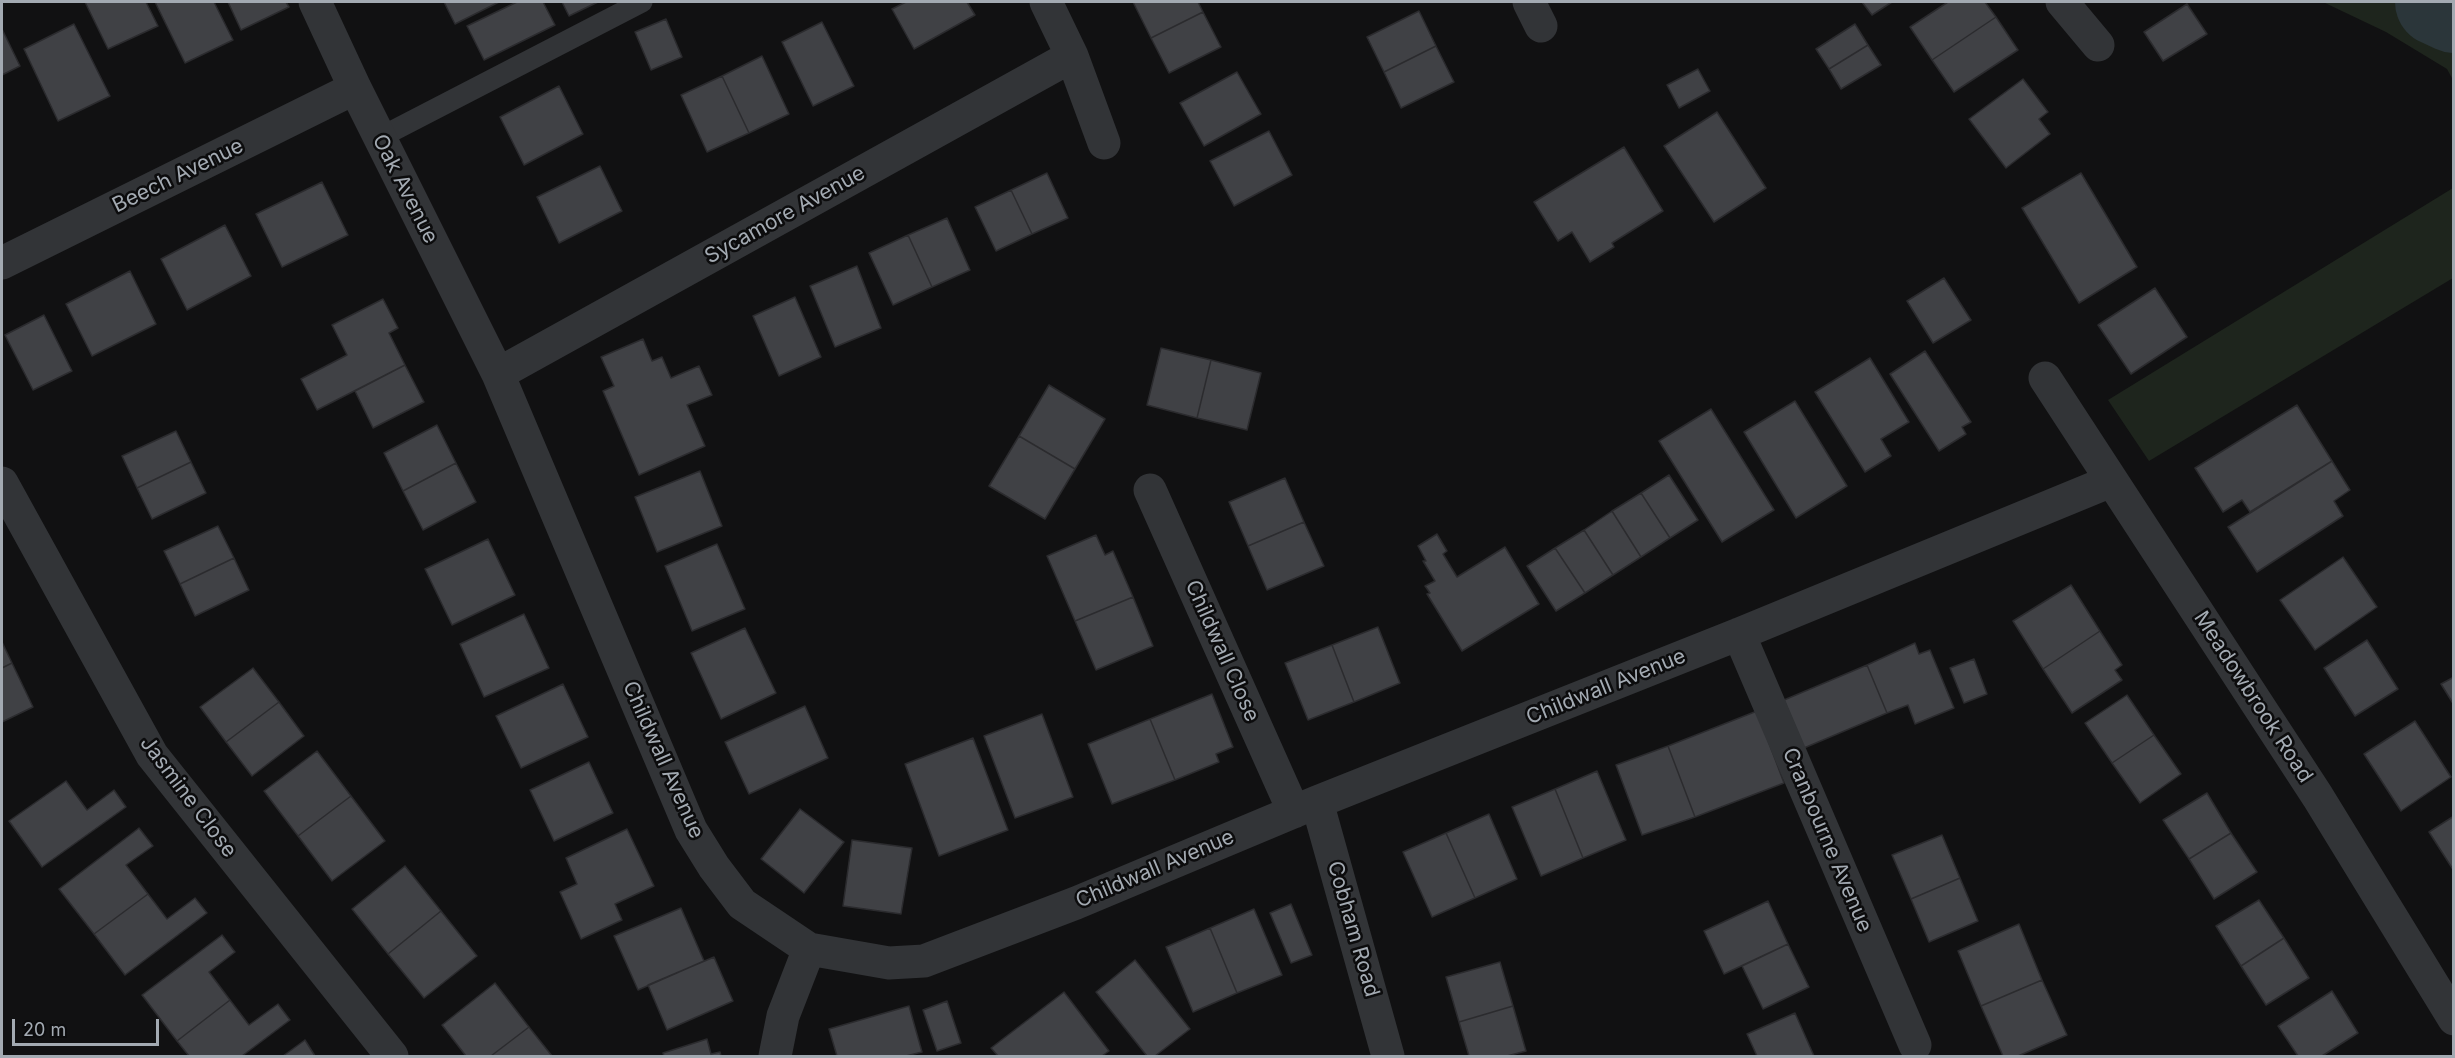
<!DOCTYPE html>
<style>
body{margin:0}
#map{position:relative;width:2455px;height:1058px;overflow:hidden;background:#111112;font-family:Inter,sans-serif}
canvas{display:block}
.frame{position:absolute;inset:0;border:3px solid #a3aab2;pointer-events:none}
.scale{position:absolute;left:12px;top:1019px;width:147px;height:27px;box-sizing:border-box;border:3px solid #a3aab2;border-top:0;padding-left:8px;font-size:18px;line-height:21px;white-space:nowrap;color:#a3aab2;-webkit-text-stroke:4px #0c0c0d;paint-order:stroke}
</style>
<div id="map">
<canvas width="2455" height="1058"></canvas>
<div class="frame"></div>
<div class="scale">20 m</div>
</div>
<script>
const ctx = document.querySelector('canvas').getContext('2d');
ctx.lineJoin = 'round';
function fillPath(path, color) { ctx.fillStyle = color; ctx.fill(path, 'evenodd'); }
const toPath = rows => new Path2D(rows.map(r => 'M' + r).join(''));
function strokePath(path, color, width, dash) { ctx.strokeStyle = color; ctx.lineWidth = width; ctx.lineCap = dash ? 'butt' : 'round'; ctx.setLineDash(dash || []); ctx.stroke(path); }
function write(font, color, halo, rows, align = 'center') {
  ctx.font = font + ' Inter,sans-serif'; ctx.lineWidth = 5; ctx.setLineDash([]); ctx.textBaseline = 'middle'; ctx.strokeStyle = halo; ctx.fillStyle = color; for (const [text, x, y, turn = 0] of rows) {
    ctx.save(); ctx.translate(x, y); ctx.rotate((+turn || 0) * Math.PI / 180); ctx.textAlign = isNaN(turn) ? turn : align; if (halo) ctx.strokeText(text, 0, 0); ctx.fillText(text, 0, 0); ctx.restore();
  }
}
const green = toPath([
 [2323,2,2439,2,2453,9,2453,80,2447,69,2386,32],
 [2453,188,2453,278,2149,461,2108,400]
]);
const river = toPath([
 [2439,2,2454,9]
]);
const building = toPath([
 [85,2,146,2,158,26,108,49,85,2],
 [155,2,214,2,233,40,185,63,155,2],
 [228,2,286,2,289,7,241,30,228,2],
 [444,2,499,2,455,24,444,2],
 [517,2,543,2,555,25,484,60,467,26,517,2],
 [562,2,598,2,569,16,562,2],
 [906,2,967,2,975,15,914,49,892,9,906,2],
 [1133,2,1198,2,1203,12,1151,38,1133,2],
 [1862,2,1892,2,1872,15,1862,2],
 [1948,2,1985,2,1996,17,1932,60,1910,27,1948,2],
 [2187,4,2207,34,2163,61,2144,32,2187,4],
 [1419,11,1436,46,1384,72,1367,37,1419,11],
 [1203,12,1221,47,1169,73,1151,38,1203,12],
 [1996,17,2018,50,1954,92,1932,60,1996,17],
 [666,19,682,57,651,70,635,32,666,19],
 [822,22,854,86,813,106,782,42,822,22],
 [74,24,110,96,58,121,24,49,74,24],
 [1855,24,1868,45,1829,69,1816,49,1855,24],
 [2,29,20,66,2,75,2,29],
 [1868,45,1881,65,1841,89,1829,69,1868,45],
 [1436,46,1454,82,1401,108,1384,72,1436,46],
 [762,56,789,114,749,133,722,76,762,56],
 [1698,69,1710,91,1679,108,1667,85,1698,69],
 [1237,72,1261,114,1204,146,1180,103,1237,72],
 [722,76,749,133,707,152,681,95,722,76],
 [2023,79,2048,112,2039,119,2050,134,2006,168,1969,119,2023,79],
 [559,86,583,134,524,165,500,117,559,86],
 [1717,112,1766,188,1714,222,1664,146,1717,112],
 [1269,131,1292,175,1234,206,1210,161,1269,131],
 [1624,147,1663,211,1612,243,1614,247,1590,262,1572,232,1558,241,1534,202,1624,147],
 [600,166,622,211,559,243,537,197,600,166],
 [1047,173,1068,218,1032,234,1011,190,1047,173],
 [2081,173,2137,267,2079,303,2022,208,2081,173],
 [322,182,348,235,282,267,256,214,322,182],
 [1011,190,1032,234,996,251,975,207,1011,190],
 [947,218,970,270,932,287,908,235,947,218],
 [225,225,251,276,187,310,161,259,225,225],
 [908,235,932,287,893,305,869,253,908,235],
 [857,266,881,328,835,347,810,286,857,266],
 [130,271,156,324,92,356,66,304,130,271],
 [1944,278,1971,320,1933,343,1907,301,1944,278],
 [2155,288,2187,337,2131,374,2098,325,2155,288],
 [795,297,821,357,779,376,753,316,795,297],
 [383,299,398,328,389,333,405,365,317,410,301,379,347,355,332,325,383,299],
 [44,315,72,371,33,390,5,335,44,315],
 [643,339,652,361,662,357,671,378,699,366,712,395,687,405,705,446,639,475,603,391,614,386,601,357,643,339],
 [1161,348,1211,360,1197,418,1147,405,1161,348],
 [1925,351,1971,422,1962,427,1966,434,1939,451,1890,374,1925,351],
 [1870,358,1909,422,1881,439,1891,456,1865,472,1815,392,1870,358],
 [1211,360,1261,373,1247,430,1197,418,1211,360],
 [405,365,424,402,373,428,355,391,405,365],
 [1049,385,1105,419,1075,469,1019,436,1049,385],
 [1795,401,1847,486,1796,518,1744,432,1795,401],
 [2297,405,2332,461,2250,512,2242,500,2223,512,2195,468,2297,405],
 [1711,409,1774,510,1722,542,1659,441,1711,409],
 [437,425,456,463,403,491,384,453,437,425],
 [176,431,191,462,137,488,122,456,176,431],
 [1019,436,1075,469,1045,519,989,486,1019,436],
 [2332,461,2350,490,2334,501,2343,516,2257,572,2228,527,2332,461],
 [191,462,206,493,152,519,137,488,191,462],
 [456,463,476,502,423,530,403,491,456,463],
 [700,471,722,526,657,552,635,497,700,471],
 [1669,475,1698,520,1670,538,1641,493,1669,475],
 [1285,478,1304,522,1248,546,1229,502,1285,478],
 [1641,493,1670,538,1641,557,1612,511,1641,493],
 [1612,511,1641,557,1613,575,1584,530,1612,511],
 [1304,522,1324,566,1267,590,1248,546,1304,522],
 [218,526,234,558,180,584,164,551,218,526],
 [1584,530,1613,575,1585,593,1555,548,1584,530],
 [1437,534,1447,551,1443,554,1457,577,1505,547,1539,604,1462,651,1427,594,1430,593,1425,586,1435,581,1423,561,1426,561,1418,546,1437,534],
 [1096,535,1105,555,1113,551,1133,597,1075,621,1047,556,1096,535],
 [488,539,515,595,452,625,425,569,488,539],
 [717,544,745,609,692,631,665,566,717,544],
 [1555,548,1585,593,1556,611,1527,566,1555,548],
 [2343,557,2377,607,2315,650,2280,600,2343,557],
 [234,558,249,590,195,616,180,584,234,558],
 [2071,585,2100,631,2043,669,2013,621,2071,585],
 [1133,597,1153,646,1096,670,1075,621,1133,597],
 [524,614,549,668,484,697,460,644,524,614],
 [1378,627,1400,683,1354,702,1332,645,1378,627],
 [745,628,776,693,721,719,691,653,745,628],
 [2100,631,2122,665,2115,670,2122,680,2072,713,2043,669,2100,631],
 [2367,640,2398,689,2355,716,2324,668,2367,640],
 [2,642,12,663,2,668,2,642],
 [1915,643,1919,654,1930,650,1954,708,1915,724,1908,705,1887,713,1867,665,1915,643],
 [1332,645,1354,702,1308,720,1285,663,1332,645],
 [1974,659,1987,694,1964,703,1950,668,1974,659],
 [12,663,33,707,2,722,2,668,12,663],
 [1867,665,1887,713,1804,748,1784,700,1867,665],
 [253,668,279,702,226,742,200,707,253,668],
 [2454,677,2454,705,2441,684,2454,677],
 [563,684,588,737,521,768,496,716,563,684],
 [1212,694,1233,747,1216,754,1219,762,1175,780,1150,719,1212,694],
 [2127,695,2154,735,2112,763,2085,723,2127,695],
 [279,702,304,736,252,776,226,742,279,702],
 [805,706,828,758,749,794,725,742,805,706],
 [1757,711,1784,783,1695,817,1668,746,1757,711],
 [1042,714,1073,797,1015,818,984,736,1042,714],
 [1150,719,1175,780,1112,804,1088,744,1150,719],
 [2415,721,2451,777,2401,811,2364,754,2415,721],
 [2154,735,2181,774,2140,803,2112,763,2154,735],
 [973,738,1008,830,939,856,905,764,973,738],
 [1668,746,1695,817,1642,835,1616,765,1668,746],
 [317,751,351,796,298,836,264,791,317,751],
 [589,762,613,813,554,841,530,790,589,762],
 [1597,771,1626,840,1583,858,1555,789,1597,771],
 [66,781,87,810,114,790,126,807,42,867,9,821,66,781],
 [1555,789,1583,858,1541,876,1512,807,1555,789],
 [2207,793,2231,833,2189,859,2163,820,2207,793],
 [351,796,385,841,332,881,298,836,351,796],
 [800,809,844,842,804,893,761,859,800,809],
 [1489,814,1517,879,1475,898,1446,833,1489,814],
 [2454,816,2454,871,2429,832,2454,816],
 [139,828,153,846,126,865,148,894,94,934,59,889,139,828],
 [627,829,654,886,615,904,622,920,581,939,560,892,577,884,566,858,627,829],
 [1446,833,1475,898,1432,917,1403,852,1446,833],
 [2231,833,2257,872,2214,899,2189,859,2231,833],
 [1942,835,1960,878,1911,899,1892,855,1942,835],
 [852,840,912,848,901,914,843,906,852,840],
 [405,866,441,911,388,954,352,909,405,866],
 [1960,878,1978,921,1929,942,1911,899,1960,878],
 [148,894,167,919,195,898,207,913,125,975,94,934,148,894],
 [2259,900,2284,938,2241,966,2216,926,2259,900],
 [1768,901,1788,944,1724,974,1704,931,1768,901],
 [1291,904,1312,955,1291,963,1270,913,1291,904],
 [681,908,704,961,638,990,614,936,681,908],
 [1254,909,1282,975,1237,993,1210,928,1254,909],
 [441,911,477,956,424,998,388,954,441,911],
 [2019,924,2042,980,1981,1006,1958,951,2019,924],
 [1210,928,1237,993,1193,1012,1166,947,1210,928],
 [222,935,235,952,209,972,230,1000,177,1041,142,995,222,935],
 [2284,938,2309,978,2266,1005,2241,966,2284,938],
 [1788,944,1809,987,1763,1009,1742,966,1788,944],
 [714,957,733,1001,667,1030,648,985,714,957],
 [1135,960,1190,1029,1155,1056,1147,1056,1096,992,1135,960],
 [1500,962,1513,1006,1459,1022,1446,977,1500,962],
 [2042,980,2067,1035,2018,1056,2003,1056,1981,1006,2042,980],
 [495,983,529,1027,491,1056,466,1056,442,1025,495,983],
 [2332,991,2358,1033,2322,1056,2298,1056,2278,1026,2332,991],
 [1064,992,1109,1051,1102,1056,998,1056,991,1048,1064,992],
 [230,1000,249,1025,278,1004,290,1020,242,1056,189,1056,177,1041,230,1000],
 [947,1001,961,1043,937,1051,923,1010,947,1001],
 [909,1006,922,1052,906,1056,837,1056,829,1029,909,1006],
 [1513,1006,1526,1051,1507,1056,1469,1056,1459,1022,1513,1006],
 [1795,1013,1814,1056,1757,1056,1747,1034,1795,1013],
 [529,1027,552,1056,491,1056,529,1027],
 [707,1039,711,1054,720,1052,721,1056,664,1056,663,1053,707,1039],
 [305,1040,315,1056,283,1056,305,1040]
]);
const lane = toPath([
 [379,138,642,2]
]);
const street = toPath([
 [315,2,355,88,498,374,691,830,714,867,742,904,809,949,889,963,924,961,1076,903,1317,802,1739,634,2111,481],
 [1046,2,1072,56,1104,143],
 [1529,2,1541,26],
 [2062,2,2098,45],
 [2,263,355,88],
 [498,374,1072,56],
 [2045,378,2318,797,2454,1019],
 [2,483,152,755,392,1056],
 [1150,490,1294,812],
 [1739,634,1915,1045],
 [1317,802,1388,1056],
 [775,1056,783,1016,809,949]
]);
const streetNames = [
 ["Beech Avenue",178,176,-26],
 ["Oak Avenue",405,189,63],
 ["Sycamore Avenue",785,215,-29],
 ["Childwall Close",1222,651,66],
 ["Childwall Avenue",1606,687,-22],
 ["Meadowbrook Road",2253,697,57],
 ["Childwall Avenue",663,760,66],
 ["Jasmine Close",188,797,53],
 ["Cranbourne Avenue",1827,840,67],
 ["Childwall Avenue",1155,869,-23],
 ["Cobham Road",1353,929,74]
];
fillPath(green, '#1e251d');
strokePath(river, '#2b363a', 88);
fillPath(building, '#404145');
strokePath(building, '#2b2b2e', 1.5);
strokePath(lane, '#323437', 21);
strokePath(street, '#323437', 33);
write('21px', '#a3aab2', '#0c0c0d', streetNames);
</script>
